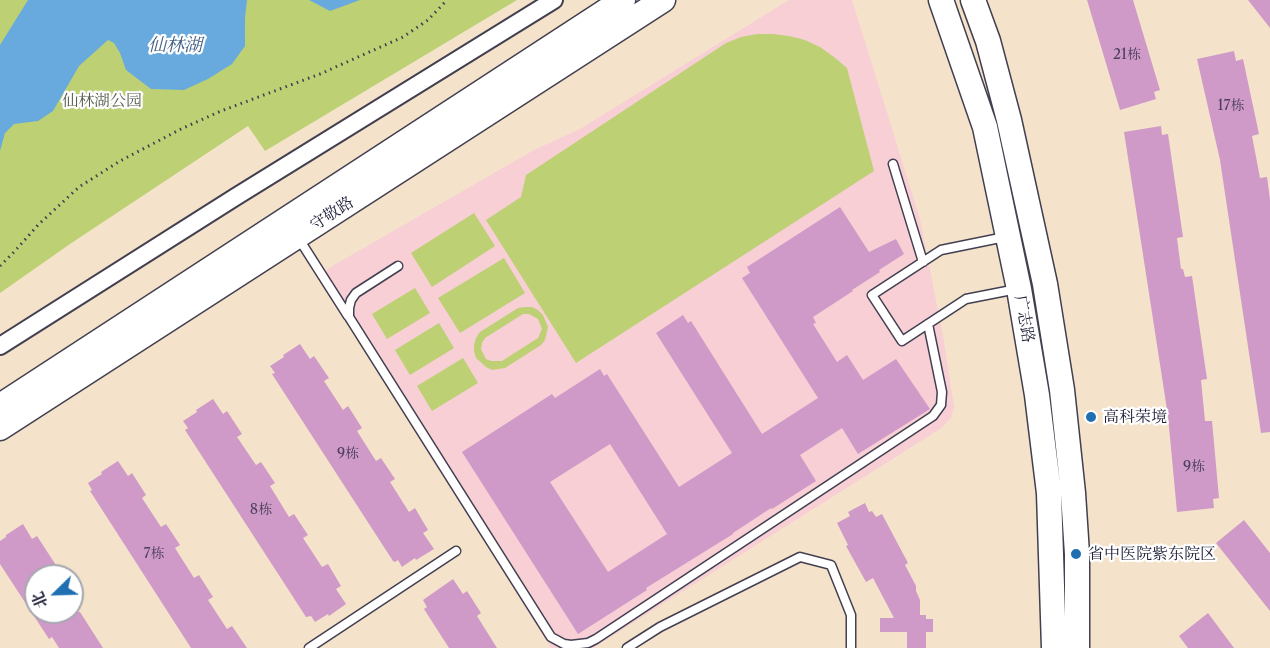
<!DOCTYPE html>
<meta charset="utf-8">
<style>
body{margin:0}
#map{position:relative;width:1270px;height:648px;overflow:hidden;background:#f4e3ca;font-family:"Libre Caslon Text","Noto Serif SC",serif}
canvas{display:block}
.north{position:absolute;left:24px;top:564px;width:60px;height:60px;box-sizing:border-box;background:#fff;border:2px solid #a7a7b1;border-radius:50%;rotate:247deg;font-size:16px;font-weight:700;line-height:24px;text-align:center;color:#22223b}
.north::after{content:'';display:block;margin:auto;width:21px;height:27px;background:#1f6fb2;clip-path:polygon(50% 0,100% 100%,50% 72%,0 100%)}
</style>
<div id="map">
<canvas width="1270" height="648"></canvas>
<div class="north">北</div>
</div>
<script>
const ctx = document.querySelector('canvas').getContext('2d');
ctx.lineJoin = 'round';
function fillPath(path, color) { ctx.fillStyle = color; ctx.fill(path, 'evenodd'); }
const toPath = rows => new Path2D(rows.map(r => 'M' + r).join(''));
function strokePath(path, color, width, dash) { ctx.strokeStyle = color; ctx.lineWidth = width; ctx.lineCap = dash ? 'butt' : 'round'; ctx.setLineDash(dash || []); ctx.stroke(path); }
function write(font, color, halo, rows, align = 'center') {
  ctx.font = font + ' "Libre Caslon Text","Noto Serif SC",serif'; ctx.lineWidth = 4.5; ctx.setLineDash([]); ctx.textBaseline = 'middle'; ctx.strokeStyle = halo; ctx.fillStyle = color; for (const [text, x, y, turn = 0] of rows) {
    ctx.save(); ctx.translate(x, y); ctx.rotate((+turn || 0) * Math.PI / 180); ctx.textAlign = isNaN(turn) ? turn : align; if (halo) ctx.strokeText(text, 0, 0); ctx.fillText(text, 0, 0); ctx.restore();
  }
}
const built = toPath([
 [789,0,852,0,920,219,943,336,954,407,951,418,940,429,593,648,551,648,324,287,323,276,329,268,534,150,580,129]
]);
const green = toPath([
 [0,0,517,0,265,151,248,126,70,244,0,293],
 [757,34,773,34,789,36,805,40,820,47,834,57,847,68,874,171,576,363,486,220,521,197,526,175,726,43,741,37],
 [474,213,495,246,432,287,411,253],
 [504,258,525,293,460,333,438,298],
 [415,288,430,313,387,339,372,314],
 [525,307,532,307,538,310,543,315,548,327,545,340,541,345,505,368,492,370,486,367,476,358,474,351,474,345,476,338,480,332,518,308],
 [523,314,529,314,538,319,542,329,538,338,502,361,491,361,486,359,481,349,482,343,485,338],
 [439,323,454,348,410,375,395,350],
 [463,358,478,383,432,411,417,386]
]);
const water = toPath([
 [28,0,247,0,245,18,245,46,232,64,208,79,184,90,151,89,126,70,120,53,114,43,108,40,79,66,53,111,38,121,14,124,5,133,0,151,0,45],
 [309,0,360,0,330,11]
]);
const building = toPath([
 [1087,0,1133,0,1160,90,1154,92,1156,99,1120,110],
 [1248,0,1270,0,1270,28],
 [1234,51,1236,61,1243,59,1259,134,1252,136,1260,178,1267,177,1270,199,1270,432,1261,433,1220,160,1197,59],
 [1161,126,1162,135,1168,134,1183,237,1177,238,1181,269,1183,269,1185,277,1192,276,1207,379,1201,380,1205,421,1212,421,1219,498,1213,499,1214,508,1177,512,1168,416,1124,132],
 [840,207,869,252,896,239,904,254,879,270,880,272,852,290,853,291,813,317,816,323,813,324,837,362,847,355,863,380,896,359,930,409,858,454,842,428,800,455,816,481,772,509,771,508,733,533,733,534,646,588,647,590,578,634,462,452,552,394,555,398,600,369,604,376,607,374,679,487,732,453,656,333,683,315,688,323,691,321,762,434,818,398,742,278,750,273,747,267],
 [610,444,667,534,608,572,550,482],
 [300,344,310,359,314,356,329,378,324,381,343,410,348,406,362,428,357,431,376,461,381,458,395,479,390,482,409,512,415,508,428,530,423,533,434,549,416,560,415,558,402,567,398,560,395,562,393,561,272,374,275,373,270,366,284,357,283,355],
 [213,399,223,414,227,411,242,434,237,437,256,465,261,462,275,483,270,486,289,517,294,514,308,535,303,538,322,567,328,564,341,586,336,589,346,604,329,616,328,614,315,622,311,616,306,617,185,430,188,428,183,421,197,412,196,410],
 [118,461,128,476,132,473,146,495,142,498,161,527,166,524,180,545,175,548,194,578,199,575,213,597,208,600,227,629,232,626,247,648,191,648,90,491,92,490,88,483,102,474,101,472],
 [865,503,869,512,872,511,876,517,882,514,908,563,905,565,916,586,916,591,920,600,920,615,926,615,926,619,933,619,933,632,926,632,926,648,907,648,907,632,880,632,880,618,894,618,873,578,866,582,846,546,848,545,837,523,850,516,848,512],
 [1244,520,1270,553,1270,611,1216,543],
 [23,524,32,539,37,536,63,576,36,576,36,612,80,612,103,648,59,648,52,637,49,639,0,564,0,541,6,537,6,535],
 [453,579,463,594,467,591,481,613,477,616,497,648,449,648,424,609,427,607,423,600],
 [1208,613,1234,648,1188,648,1179,636]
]);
const path = toPath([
 [0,266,14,252,38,225,79,187,120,161,181,129,221,111,320,74,403,37,428,20,447,0]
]);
const lane = toPath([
 [893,164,923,262],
 [1005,237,941,250,872,295,902,341,966,299,1017,289],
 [299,239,348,316],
 [398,266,356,293,351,300,349,308,349,317,551,637,564,644,571,645,588,643,596,639,933,416,941,405,942,392,928,324],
 [309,648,456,551],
 [627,648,660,627,800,557,831,565,851,615,851,648]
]);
const street = toPath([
 [0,346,237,196,554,0]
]);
const secondary = toPath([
 [941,0,985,127,1019,289,1037,395,1049,493,1054,648],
 [973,0,988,41,1009,120,1045,284,1062,390,1073,493,1077,554,1077,648],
 [0,406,623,0],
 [0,428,663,0]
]);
const markers = [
 [1091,417,6,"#1f6fb2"],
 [1076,554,6,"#1f6fb2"]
];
const numberNames = [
 ["21栋",1127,55],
 ["17栋",1231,106],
 ["9栋",348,454],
 ["9栋",1194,467],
 ["8栋",261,510],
 ["7栋",154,554]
];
const parkNames = [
 ["仙林湖公园",102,101]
];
const streetNames = [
 ["守敬路",332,214,-33],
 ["广志路",1024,319,80]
];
const poiNames = [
 ["高科荣境",1103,417],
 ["省中医院紫东院区",1088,554]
];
const waterNames = [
 ["仙林湖",175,46]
];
fillPath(built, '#f7cfd5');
fillPath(green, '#bdd174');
fillPath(water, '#68aadd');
fillPath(building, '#cf9ac7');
strokePath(lane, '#423f50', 11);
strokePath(street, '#423f50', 20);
strokePath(secondary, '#423f50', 27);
strokePath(path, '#423f50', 3, [1.5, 4.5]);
strokePath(lane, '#fff', 8);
strokePath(street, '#fff', 16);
strokePath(secondary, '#fff', 24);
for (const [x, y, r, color] of markers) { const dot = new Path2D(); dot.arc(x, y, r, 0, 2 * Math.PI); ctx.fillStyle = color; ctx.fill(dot); strokePath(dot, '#fff', 2); }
write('14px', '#4d405e', null, numberNames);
write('16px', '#585f4f', '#fff', parkNames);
write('16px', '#22223b', '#fff', streetNames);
write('16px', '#22223b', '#fff', poiNames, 'left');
write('italic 18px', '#425f84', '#fff', waterNames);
</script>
